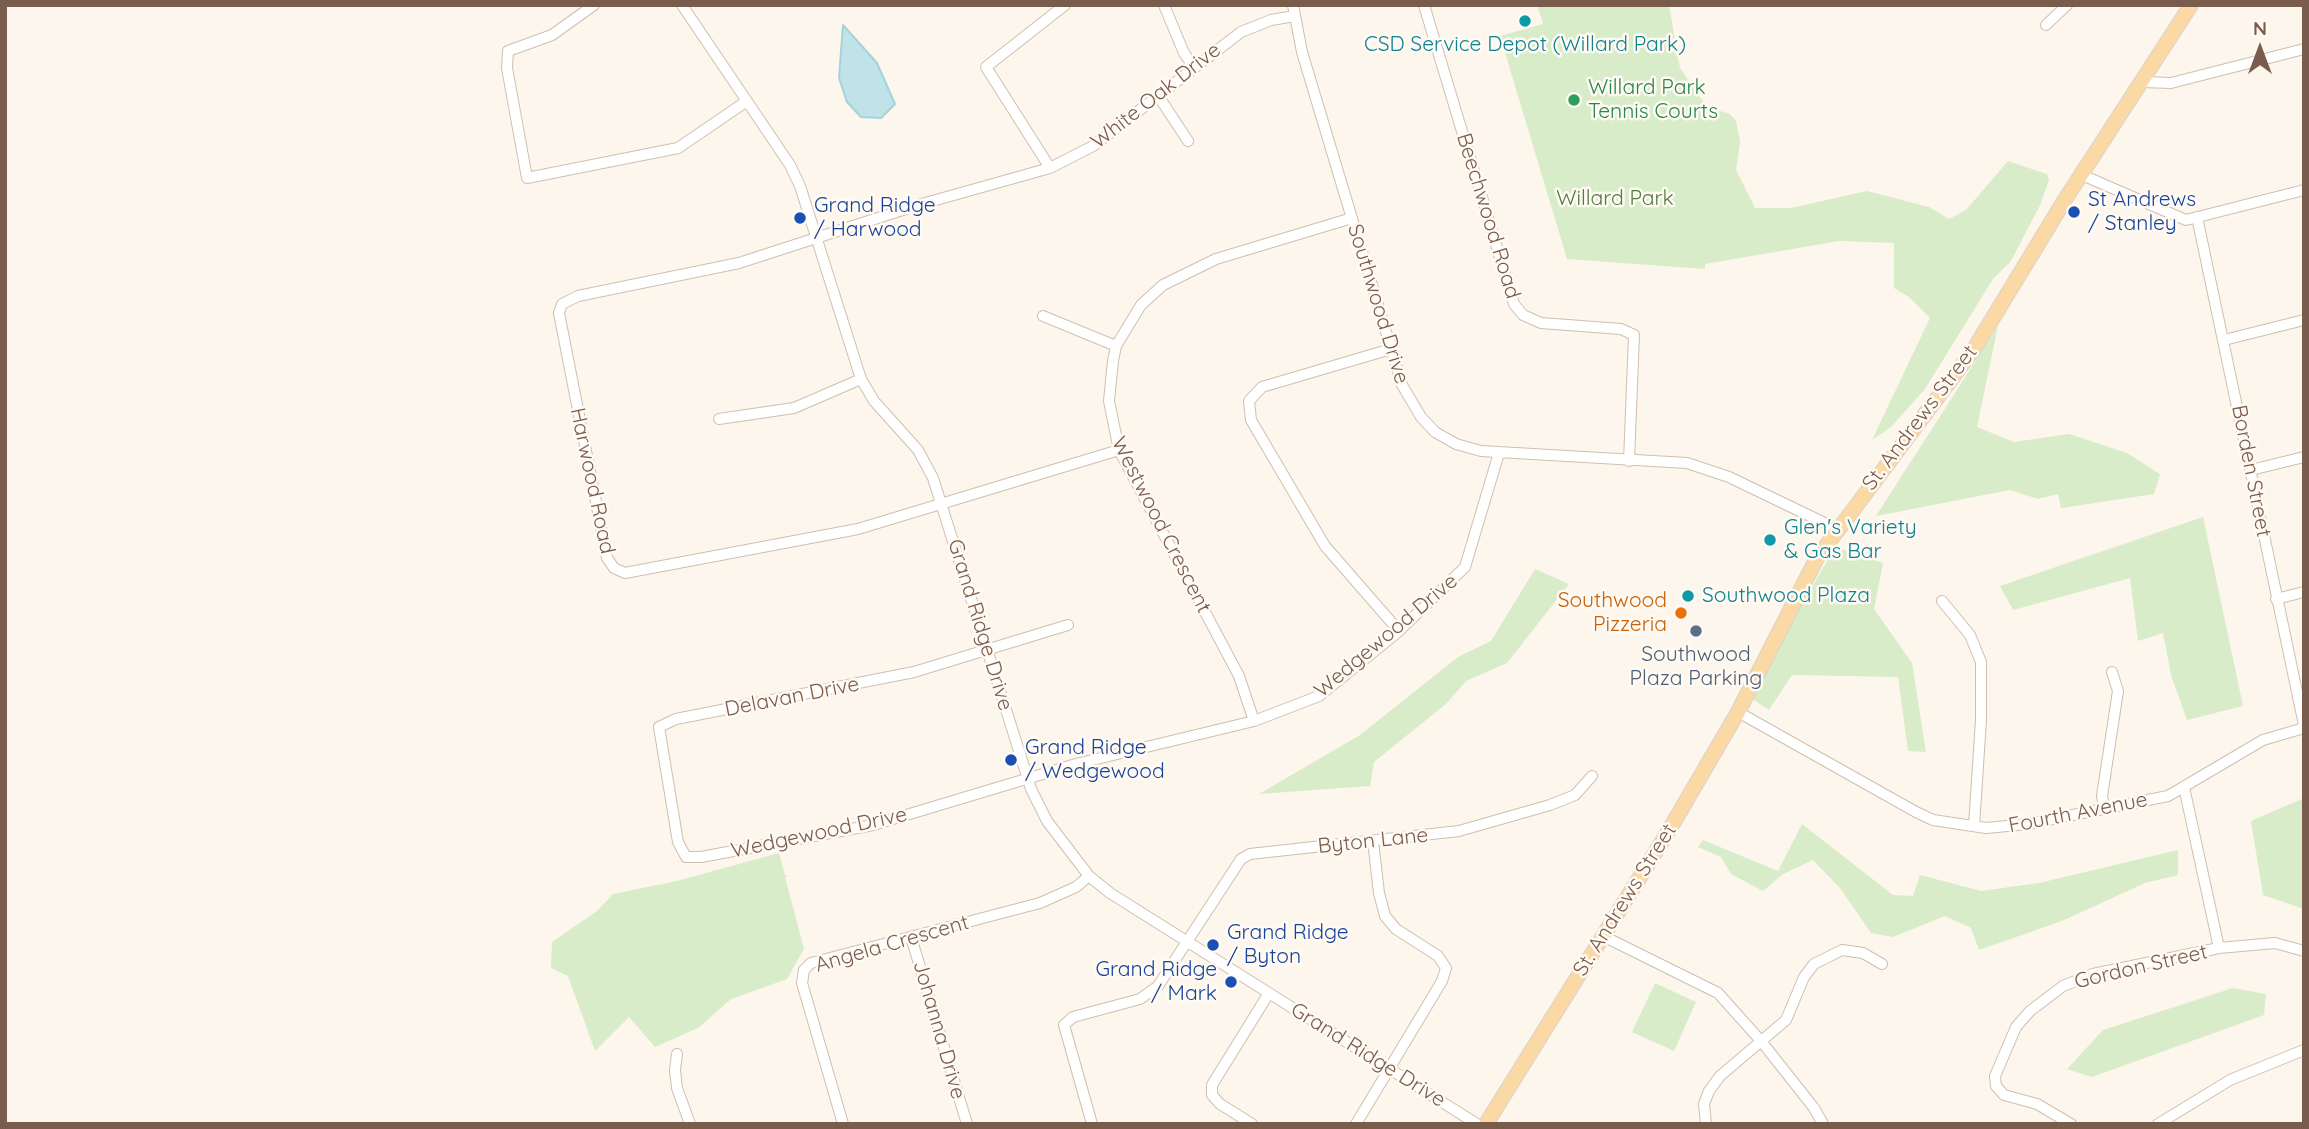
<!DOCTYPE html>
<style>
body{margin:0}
#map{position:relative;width:2309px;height:1129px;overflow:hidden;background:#fdf6ec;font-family:Quicksand,sans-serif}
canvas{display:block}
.frame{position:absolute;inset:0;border:7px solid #7a5c4d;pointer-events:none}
.north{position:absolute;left:2225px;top:14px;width:70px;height:70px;-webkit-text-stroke:5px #fffaf3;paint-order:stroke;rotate:0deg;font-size:19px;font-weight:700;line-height:28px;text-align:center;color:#7a5c4d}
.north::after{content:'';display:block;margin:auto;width:24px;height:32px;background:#7a5c4d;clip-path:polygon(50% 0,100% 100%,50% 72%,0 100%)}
</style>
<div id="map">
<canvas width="2309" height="1129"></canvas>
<div class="frame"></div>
<div class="north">N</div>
</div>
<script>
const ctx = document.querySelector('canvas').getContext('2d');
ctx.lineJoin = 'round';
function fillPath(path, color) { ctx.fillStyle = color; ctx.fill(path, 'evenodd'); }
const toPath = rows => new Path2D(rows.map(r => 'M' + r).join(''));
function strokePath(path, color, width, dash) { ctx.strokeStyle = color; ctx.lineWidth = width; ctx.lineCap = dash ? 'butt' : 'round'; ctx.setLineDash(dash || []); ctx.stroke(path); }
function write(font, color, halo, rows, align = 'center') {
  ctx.font = font + ' Quicksand,sans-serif'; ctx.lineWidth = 5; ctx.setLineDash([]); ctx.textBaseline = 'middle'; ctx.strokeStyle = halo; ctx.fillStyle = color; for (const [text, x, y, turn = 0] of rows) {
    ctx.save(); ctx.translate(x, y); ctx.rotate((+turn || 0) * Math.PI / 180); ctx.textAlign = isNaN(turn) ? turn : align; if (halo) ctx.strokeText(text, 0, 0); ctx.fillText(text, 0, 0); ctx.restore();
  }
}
const green = toPath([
 [1537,5,1669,5,1680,68,1707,107,1730,114,1736,121,1740,141,1736,170,1755,208,1791,208,1867,191,1929,207,1949,219,1966,210,2008,161,2047,174,2049,180,2040,205,2011,261,1993,279,1925,389,1891,427,1872,440,1930,318,1909,297,1894,288,1894,243,1839,241,1705,264,1705,269,1567,259,1500,36,1543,24],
 [1998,326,1977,427,2014,442,2069,434,2127,453,2160,474,2154,494,2061,508,2058,494,2038,499,2010,490,1876,516],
 [2203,517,2243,706,2187,720,2171,675,2163,633,2138,641,2130,578,2013,610,2000,586],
 [1835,547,1883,563,1874,609,1912,663,1926,752,1908,751,1898,677,1792,675,1769,710,1749,697],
 [1535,569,1569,584,1507,663,1466,681,1447,703,1374,762,1370,786,1259,794,1360,735,1458,657,1491,641],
 [2304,798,2304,909,2263,895,2251,821],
 [1802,824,1893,895,1913,896,1920,875,1981,891,2039,883,2178,850,2178,875,2145,883,2062,921,1979,950,1971,928,1945,916,1893,937,1871,933,1840,888,1813,860,1783,874,1763,891,1731,874,1721,857,1698,847,1703,840,1778,871],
 [779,853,785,875,788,875,785,877,804,949,787,979,731,999,698,1028,655,1047,629,1017,595,1051,568,976,551,968,552,942,597,911,613,894,677,881],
 [1655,983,1696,1002,1674,1051,1632,1032],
 [2233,988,2266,994,2264,1015,2092,1077,2067,1069,2103,1030]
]);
const water = toPath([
 [843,25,877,63,895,104,881,118,861,117,847,102,839,78,843,25]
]);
const minor = toPath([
 [594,5,552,35,508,51,507,68,527,178,678,148,747,101],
 [682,5,790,165,800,186,861,379,874,401,918,450,933,478,1031,789,1047,821,1089,876,1110,893,1477,1124],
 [1164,5,1184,53,1194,67],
 [1293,5,1302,52,1402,385,1421,417,1435,432,1456,444,1481,451,1687,463,1729,477,1837,529],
 [1424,5,1514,304,1523,315,1541,323,1621,329,1634,335,1629,461],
 [2046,25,2067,5],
 [2143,82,2171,83,2304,49],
 [1159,97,1188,141],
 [1050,168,986,67,1065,5],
 [2082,175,2186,220,2304,190],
 [2197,217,2304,725],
 [1043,316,1116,346],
 [2224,340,2304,320],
 [1391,349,1262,387,1249,401,1251,420,1325,546,1399,631],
 [719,419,794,408,861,379],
 [1119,450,858,529,625,573,614,568,607,558,559,313,562,304,578,296,739,263,918,205,1050,168,1093,146,1241,32,1271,20,1295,16],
 [2251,470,2304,457],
 [2276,599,2304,592],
 [1942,601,1970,635,1981,662,1981,720,1974,826],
 [1068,625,914,672,676,719,659,727,678,842,686,857,701,857,873,825,1076,764,1254,721,1319,696,1399,631,1465,567,1499,453],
 [1738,712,1916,812,1933,820,1986,828,2028,824,2168,796,2263,740,2304,728],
 [1254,721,1239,676,1119,450,1109,401,1113,361,1116,346,1141,305,1163,285,1216,259,1352,218],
 [2184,787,2219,948],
 [2104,808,2102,796,2118,691,2112,672],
 [1603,936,1718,993,1761,1041,1814,1108,1823,1124],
 [911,937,967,1124],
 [677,1054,675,1070,677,1088,690,1124],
 [843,1124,802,983,804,970,811,963,1040,903,1076,887,1089,876],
 [1092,1124,1064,1025,1073,1017,1140,999,1158,986,1241,859,1250,854,1459,831,1550,805,1575,795,1592,776],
 [1252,1124,1220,1104,1212,1095,1212,1085,1269,993],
 [1356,1124,1442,981,1446,968,1438,956,1396,929,1385,916,1379,893,1373,841],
 [1706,1124,1704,1104,1709,1091,1720,1076,1786,1020,1804,977,1814,964,1842,950,1863,953,1882,964],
 [2071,1124,2037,1104,2004,1095,1996,1086,1995,1076,2016,1027,2030,1011,2063,986,2093,974,2219,948,2275,943,2304,951],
 [2158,1124,2230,1080,2304,1050]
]);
const major = toPath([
 [1486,1124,1668,832,1738,712,1817,558,1974,349,2066,198,2191,5]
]);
const markers = [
 [1525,21,7,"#0f9aa8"],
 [1574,100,7,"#2e9e5b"],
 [2074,212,7,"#1a4fb4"],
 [800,218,7,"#1a4fb4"],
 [1770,540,7,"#0f9aa8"],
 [1688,596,7,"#0f9aa8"],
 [1681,613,7,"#e8710a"],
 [1696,631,7,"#5c6f8a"],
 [1011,760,7,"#1a4fb4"],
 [1213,945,7,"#1a4fb4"],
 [1231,982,7,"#1a4fb4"]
];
const cultureNames = [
 ["CSD Service Depot (Willard Park)",1525,45,"center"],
 ["Glen's Variety",1784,528],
 ["& Gas Bar",1784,552],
 ["Southwood Plaza",1702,596]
];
const leisureNames = [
 ["Willard Park",1588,88],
 ["Tennis Courts",1588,112]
];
const streetNames = [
 ["White Oak Drive",1156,96,-38],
 ["Beechwood Road",1488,216,73],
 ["Southwood Drive",1378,304,73],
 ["St. Andrews Street",1920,418,-53],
 ["Borden Street",2251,471,79],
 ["Harwood Road",592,481,78],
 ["Westwood Crescent",1161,525,63],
 ["Grand Ridge Drive",980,625,73],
 ["Wedgewood Drive",1386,636,-40],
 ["Delavan Drive",792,697,-11],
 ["Fourth Avenue",2078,813,-11],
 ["Wedgewood Drive",819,833,-12],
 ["Byton Lane",1373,841,-6],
 ["St. Andrews Street",1625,900,-58],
 ["Angela Crescent",892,944,-16],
 ["Gordon Street",2141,967,-13],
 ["Johanna Drive",939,1030,74],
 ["Grand Ridge Drive",1368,1055,32]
];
const parkNames = [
 ["Willard Park",1615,199]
];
const transitNames = [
 ["St Andrews",2088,200],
 ["/ Stanley",2088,224],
 ["Grand Ridge",814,206],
 ["/ Harwood",814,230],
 ["Grand Ridge",1025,748],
 ["/ Wedgewood",1025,772],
 ["Grand Ridge",1227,933],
 ["/ Byton",1227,957],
 ["Grand Ridge",1217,970,"right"],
 ["/ Mark",1217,994,"right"]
];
const foodNames = [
 ["Southwood",1667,601],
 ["Pizzeria",1667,625]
];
const serviceNames = [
 ["Southwood",1696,655],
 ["Plaza Parking",1696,679]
];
fillPath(green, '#d8ecc9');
fillPath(water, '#bfe3e8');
strokePath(water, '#a5d3da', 2);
strokePath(minor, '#d1beb0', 12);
strokePath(major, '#dad1cd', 16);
strokePath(minor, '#fff', 10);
strokePath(major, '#fbd9a5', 14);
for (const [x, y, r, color] of markers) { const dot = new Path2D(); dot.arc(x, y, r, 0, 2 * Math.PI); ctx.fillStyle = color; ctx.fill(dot); strokePath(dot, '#fffaf3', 2.5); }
write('21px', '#0d838f', '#fffaf3', cultureNames, 'left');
write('21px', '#27864d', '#fffaf3', leisureNames, 'left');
write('21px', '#7a5c4d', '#fffaf3', streetNames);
write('21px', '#537a41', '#fffaf3', parkNames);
write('21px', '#164399', '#fffaf3', transitNames, 'left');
write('21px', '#c56008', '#fffaf3', foodNames, 'right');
write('21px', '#4e5e75', '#fffaf3', serviceNames);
</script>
